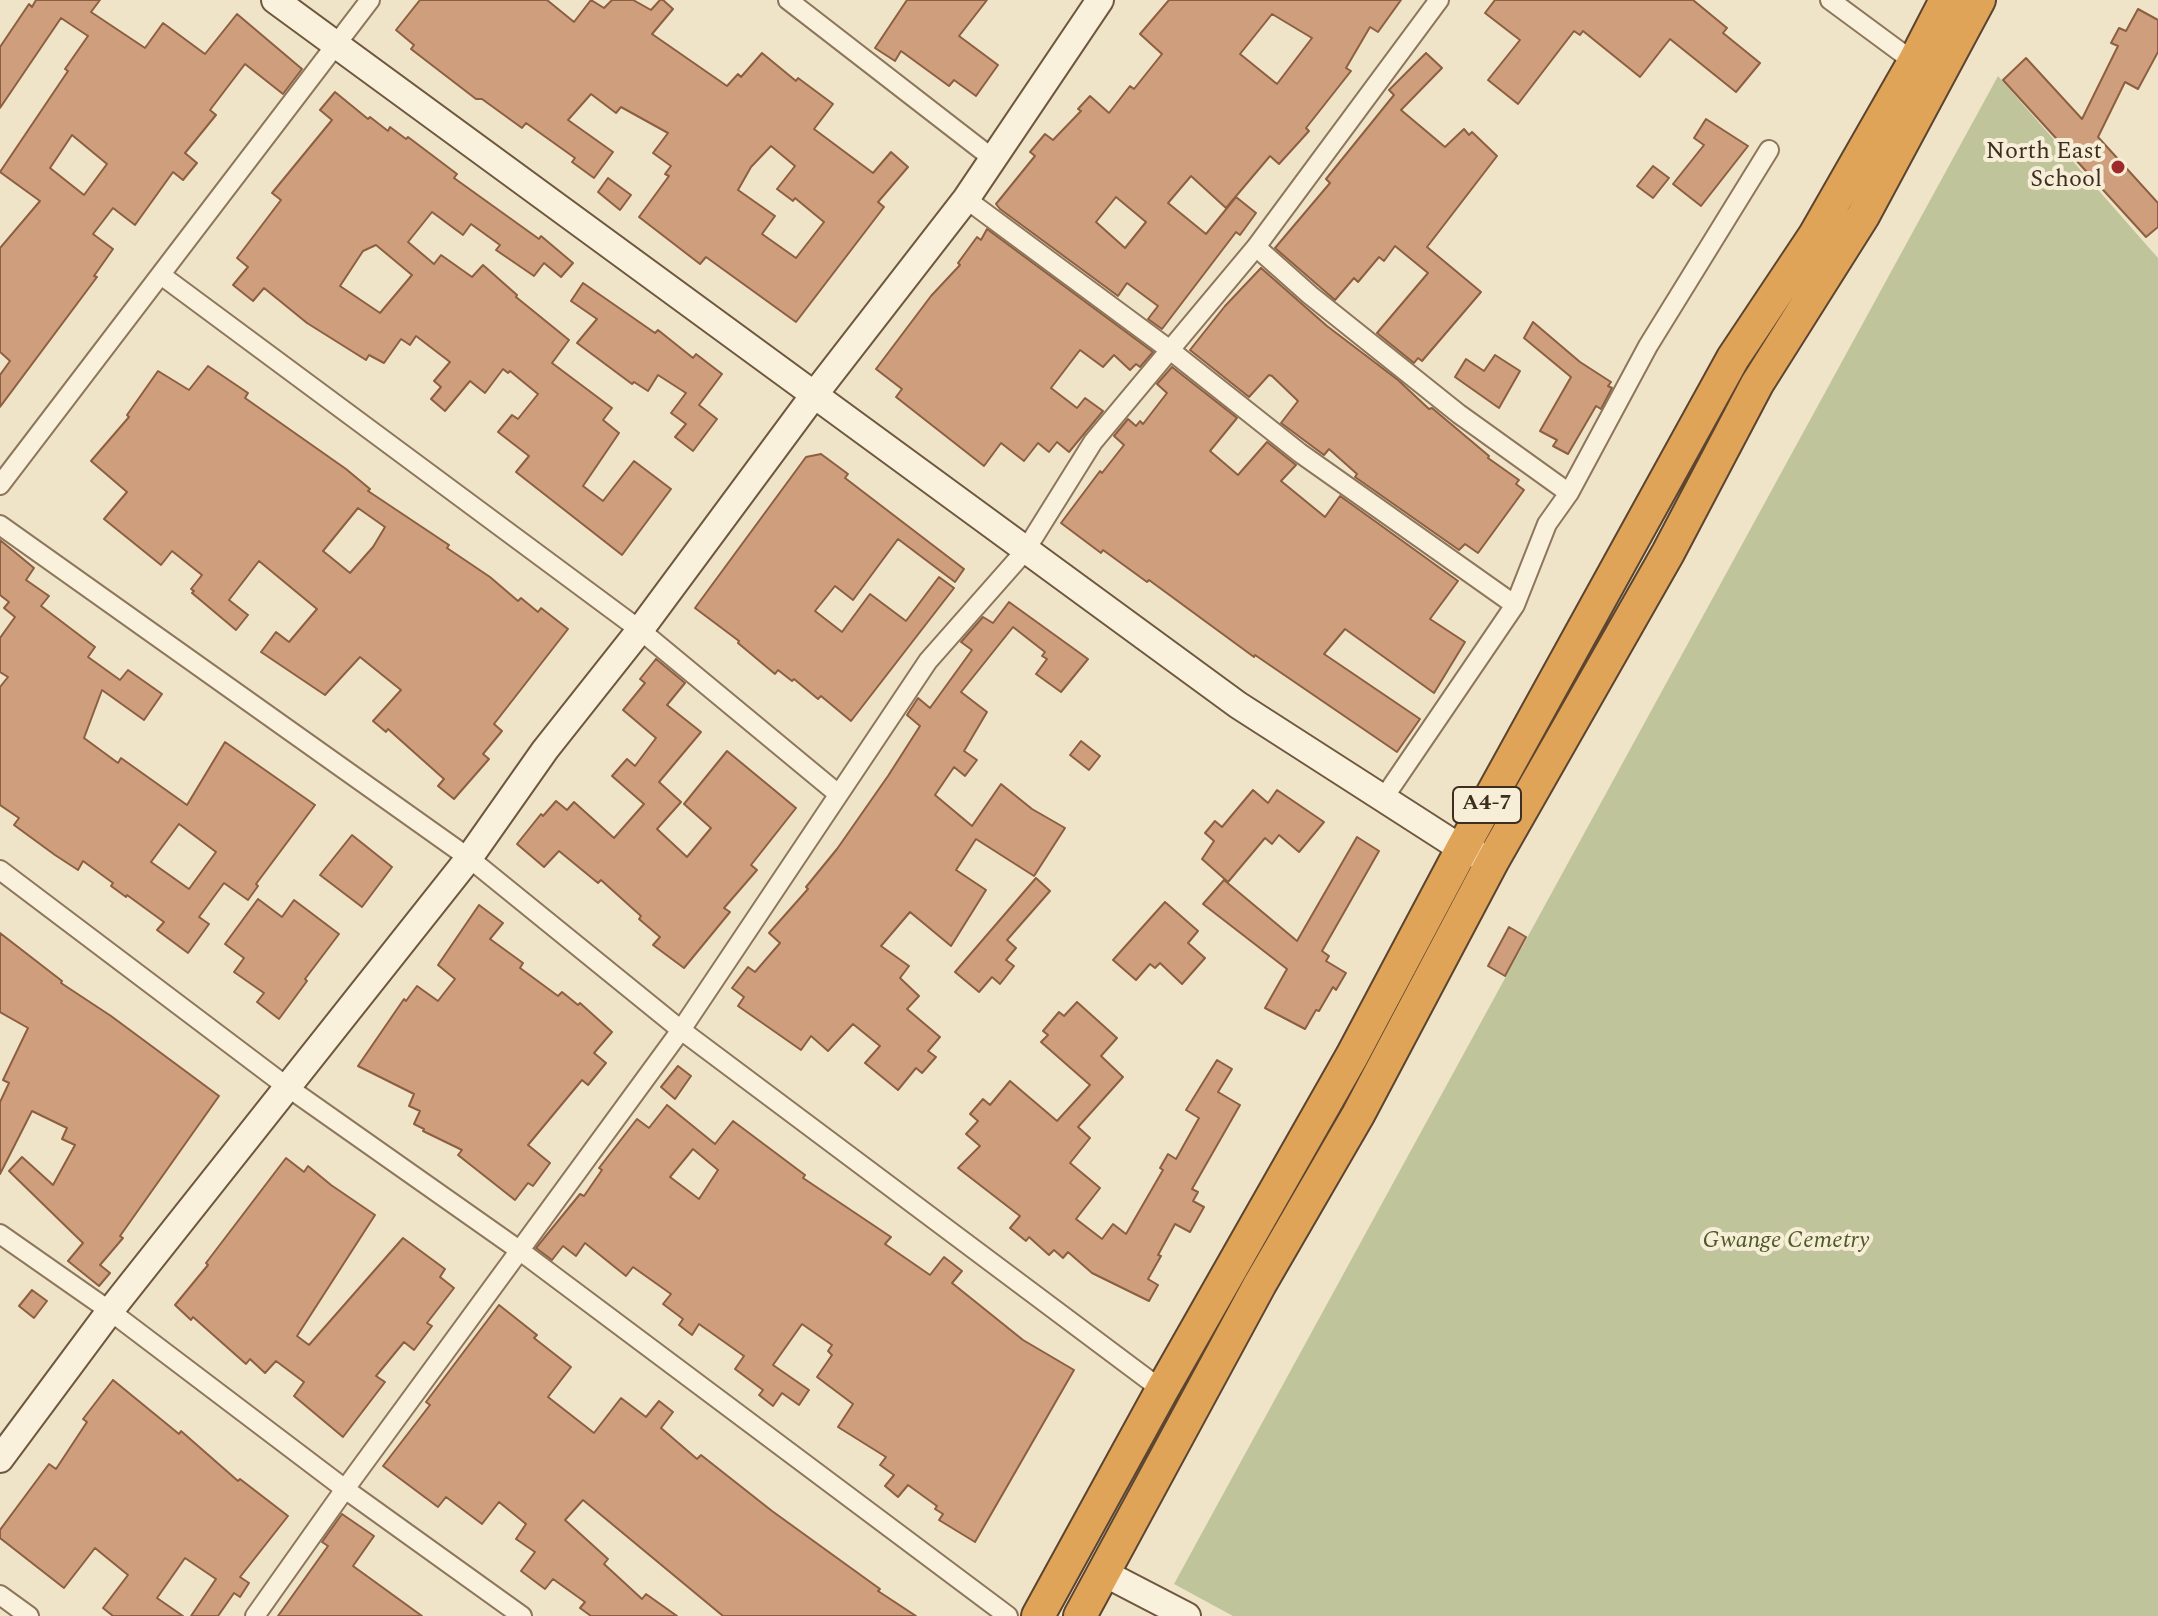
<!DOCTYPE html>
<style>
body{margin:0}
canvas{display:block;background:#f0e4c8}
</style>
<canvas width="2158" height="1616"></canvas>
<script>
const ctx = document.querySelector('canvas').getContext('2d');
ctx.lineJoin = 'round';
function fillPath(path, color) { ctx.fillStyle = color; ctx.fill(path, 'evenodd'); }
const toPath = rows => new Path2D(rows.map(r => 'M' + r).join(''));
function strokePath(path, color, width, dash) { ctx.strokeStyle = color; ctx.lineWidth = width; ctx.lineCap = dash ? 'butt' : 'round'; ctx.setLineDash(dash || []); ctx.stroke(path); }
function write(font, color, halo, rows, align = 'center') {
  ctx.font = font + ' Spectral,serif'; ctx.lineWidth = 8; ctx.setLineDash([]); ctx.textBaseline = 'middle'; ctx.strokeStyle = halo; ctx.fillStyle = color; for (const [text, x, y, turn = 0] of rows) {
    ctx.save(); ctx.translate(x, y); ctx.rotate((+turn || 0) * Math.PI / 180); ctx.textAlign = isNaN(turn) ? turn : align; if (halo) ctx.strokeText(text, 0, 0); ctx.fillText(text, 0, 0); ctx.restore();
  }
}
const cemetery = toPath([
 [1998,76,2158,258,2158,1616,1233,1616,1174,1584]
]);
const building = toPath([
 [36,0,100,0,91,12,145,48,163,23,205,54,237,14,302,69,283,94,245,64,210,110,216,115,185,153,197,163,183,180,173,172,135,225,113,208,93,234,113,249,94,276,97,277,0,407,0,375,10,361,0,352,0,248,40,201,0,172,68,71,65,69,88,36,61,18,0,108,0,47,29,4,32,7,36,0],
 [72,135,107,164,84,195,50,168,72,135],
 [420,0,547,0,574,22,591,0,604,8,612,0,633,0,651,10,660,0,663,0,673,9,652,34,727,86,738,74,741,77,762,53,796,81,798,78,833,104,814,129,873,173,891,152,908,167,878,202,884,207,796,322,706,257,700,264,639,217,669,176,665,174,671,166,653,153,668,133,621,107,616,113,591,94,568,120,613,152,594,178,572,162,575,158,526,123,522,128,482,99,476,99,411,49,414,45,396,30,420,0],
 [771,146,795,166,777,189,793,201,795,198,824,222,796,258,762,234,775,216,738,190,751,167,771,146],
 [907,0,987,0,959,36,998,65,976,96,954,80,949,86,901,51,895,61,875,48,907,0],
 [1169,0,1401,0,1378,32,1370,27,1346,68,1351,71,1306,128,1309,131,1279,164,1270,156,1226,208,1191,176,1168,203,1206,234,1236,197,1256,213,1240,235,1236,232,1162,329,1148,319,1158,306,1127,283,1118,296,1000,209,996,204,1035,156,1030,152,1045,134,1053,140,1081,111,1078,109,1090,96,1109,113,1130,86,1134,89,1162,54,1140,34,1169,0],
 [1272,14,1312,38,1277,84,1240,54,1272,14],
 [1116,197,1146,222,1125,248,1096,222,1116,197],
 [1495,0,1693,0,1727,28,1723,33,1760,63,1736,92,1670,39,1640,77,1583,31,1580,35,1574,31,1518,104,1488,80,1520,40,1485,13,1495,0],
 [2138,9,2158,20,2158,52,2138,89,2125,82,2098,137,2158,203,2158,227,2146,237,2003,80,2026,58,2082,119,2118,46,2111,43,2119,28,2126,31,2138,9],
 [1426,53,1442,68,1401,110,1445,147,1464,129,1469,135,1472,132,1497,156,1427,247,1481,292,1422,361,1418,358,1414,363,1377,333,1428,273,1395,246,1384,261,1379,257,1358,282,1354,278,1335,300,1275,248,1330,183,1326,179,1394,95,1389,90,1426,53],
 [335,92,368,119,370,117,388,131,390,127,406,139,408,137,457,174,454,178,539,239,541,236,573,263,561,277,544,263,534,276,496,250,500,245,471,224,463,235,432,212,408,242,434,264,441,255,472,277,483,265,517,295,516,297,569,340,552,363,612,408,603,420,619,433,583,486,603,501,634,461,671,489,622,555,516,472,529,456,498,432,512,415,518,419,538,394,510,371,508,373,503,369,485,393,470,381,445,411,431,399,441,387,434,381,450,362,416,336,410,345,401,339,384,363,369,355,366,360,307,323,264,288,253,301,233,285,248,267,237,258,281,200,272,193,332,120,320,110,335,92],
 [376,245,412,275,380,313,340,286,363,251,376,245],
 [1706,119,1748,146,1701,206,1673,184,1704,145,1694,138,1706,119],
 [1653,166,1669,178,1653,198,1637,186,1653,166],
 [608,178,631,195,620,210,598,192,608,178],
 [987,229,1153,352,1140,367,1136,364,1130,370,1114,355,1103,367,1080,350,1051,388,1077,408,1085,398,1103,411,1069,452,1057,442,1049,452,1038,443,1024,461,1001,443,984,466,896,397,902,389,876,369,931,296,960,265,958,263,977,237,981,240,987,229],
 [1261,268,1327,326,1398,380,1429,409,1432,408,1489,456,1488,458,1519,480,1516,484,1524,490,1478,553,1465,544,1459,550,1355,477,1357,474,1329,449,1324,455,1281,423,1298,401,1272,376,1269,375,1249,397,1190,350,1225,306,1261,268],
 [583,283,655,333,658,330,693,358,696,354,722,374,699,405,717,419,693,451,675,437,686,424,671,413,686,393,658,375,648,391,634,382,632,384,577,343,597,319,571,301,583,283],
 [1533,322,1580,362,1611,382,1608,386,1612,388,1601,409,1596,406,1568,454,1553,446,1557,440,1540,431,1571,377,1524,338,1533,322],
 [1495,355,1520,371,1499,408,1455,377,1466,359,1484,371,1495,355],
 [208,366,248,393,245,398,346,469,370,489,368,491,449,545,447,548,490,577,518,601,521,598,538,612,541,608,568,629,494,724,502,731,483,754,489,759,454,799,438,786,444,779,388,729,386,732,373,721,401,690,360,657,325,695,261,652,276,632,289,642,317,609,259,561,229,600,248,615,236,630,192,593,194,591,191,589,202,575,172,551,161,565,104,519,127,492,91,461,129,417,127,415,158,371,189,390,208,366],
 [358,508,385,527,373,547,350,573,323,551,358,508],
 [1172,367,1237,418,1210,451,1238,475,1267,442,1296,465,1281,481,1325,517,1340,496,1458,581,1430,619,1465,642,1434,693,1345,629,1324,654,1420,719,1397,752,1255,655,1254,657,1149,580,1147,582,1103,550,1101,553,1061,523,1100,471,1102,473,1124,445,1114,436,1128,419,1136,426,1140,421,1143,424,1167,393,1157,384,1172,367],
 [821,454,848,474,845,478,964,569,955,582,898,539,853,600,835,586,815,611,842,632,870,594,906,621,939,577,954,588,851,721,821,696,818,699,794,679,792,681,778,670,775,674,738,643,739,641,695,608,806,457,821,454],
 [0,540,34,568,26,580,49,596,41,606,95,647,88,657,120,680,128,670,162,694,144,720,102,690,84,738,118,763,121,758,187,805,225,742,315,805,256,884,258,886,248,900,224,883,199,917,209,924,188,953,157,930,164,922,127,895,126,897,111,886,113,883,83,861,78,870,55,855,14,825,19,818,0,805,0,687,8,677,0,672,0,638,15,617,4,608,9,602,0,595,0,540],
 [179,824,216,852,189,889,151,862,179,824],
 [1009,602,1088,659,1061,692,1036,674,1047,659,1042,656,1045,652,1013,627,961,692,987,712,964,751,977,760,965,776,954,767,935,795,972,826,1001,784,1032,809,1065,828,1034,876,976,839,956,870,986,890,951,946,910,912,881,946,909,966,900,978,919,996,907,1009,940,1037,928,1051,936,1057,922,1073,916,1068,898,1090,865,1063,880,1046,853,1024,828,1051,811,1036,801,1050,738,1006,744,997,732,988,748,967,755,972,780,943,769,933,808,889,806,887,837,849,888,776,920,726,907,715,918,698,930,708,972,650,961,642,983,617,993,623,1009,602],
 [656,659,685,683,667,705,701,732,659,782,681,802,657,829,687,857,711,828,684,804,727,751,796,808,751,865,757,870,724,908,730,912,684,968,653,945,660,937,639,919,641,916,601,880,598,883,559,851,544,867,517,844,541,814,543,816,556,801,567,810,574,802,614,838,644,804,612,776,627,759,635,766,656,738,623,710,645,683,640,679,656,659],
 [1081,741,1100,756,1089,770,1070,755,1081,741],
 [1253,790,1268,803,1277,790,1324,822,1299,852,1279,835,1272,844,1265,838,1228,882,1202,859,1214,841,1205,833,1215,821,1222,827,1253,790],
 [352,835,392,867,362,907,320,875,352,835],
 [1357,837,1379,851,1322,951,1329,956,1326,961,1346,973,1336,990,1333,987,1319,1011,1316,1010,1305,1029,1265,1008,1287,969,1203,904,1224,880,1297,941,1357,837],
 [1036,878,1050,891,1007,940,1016,948,1006,960,1014,966,1000,984,992,977,979,992,955,972,1036,878],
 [258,899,282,917,294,900,339,934,305,979,307,981,279,1019,257,1002,264,993,234,972,244,958,225,944,258,899],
 [1165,902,1198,931,1188,943,1205,958,1182,984,1160,963,1155,968,1150,964,1136,980,1113,960,1165,902],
 [479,905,503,923,490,939,523,963,520,968,558,996,562,992,578,1005,580,1003,612,1032,594,1053,606,1063,588,1085,582,1080,528,1145,550,1163,533,1186,528,1183,515,1200,458,1155,462,1150,423,1131,424,1129,414,1124,420,1111,409,1106,414,1094,358,1066,404,999,406,1001,417,986,438,1001,455,979,438,965,479,905],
 [1509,927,1526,937,1505,976,1488,966,1509,927],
 [0,933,62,981,61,983,111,1016,219,1096,120,1236,123,1238,100,1265,110,1273,99,1286,68,1261,83,1243,9,1171,22,1157,53,1185,75,1145,62,1139,67,1128,32,1111,0,1174,0,1102,9,1083,3,1080,28,1028,0,1012,0,933],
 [1077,1002,1117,1038,1101,1056,1123,1077,1078,1127,1090,1138,1070,1163,1100,1188,1076,1219,1102,1239,1113,1224,1126,1234,1163,1170,1160,1168,1168,1154,1176,1159,1199,1118,1186,1110,1217,1060,1232,1069,1218,1092,1240,1105,1192,1189,1198,1192,1193,1201,1204,1207,1190,1232,1175,1224,1158,1255,1161,1256,1148,1279,1158,1285,1149,1301,1092,1273,1068,1252,1063,1258,1054,1250,1049,1255,1029,1237,1026,1241,1010,1228,1020,1216,958,1168,980,1146,966,1134,978,1121,970,1114,983,1099,990,1105,1010,1081,1057,1121,1090,1085,1041,1042,1048,1035,1043,1031,1059,1012,1064,1016,1077,1002],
 [678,1066,691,1076,675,1099,661,1087,678,1066],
 [667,1105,715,1144,733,1121,805,1175,803,1178,891,1237,885,1244,930,1275,944,1257,962,1271,952,1283,1023,1340,1074,1370,975,1542,939,1520,943,1514,935,1509,937,1506,908,1485,898,1497,885,1486,894,1475,880,1465,886,1457,838,1427,853,1404,817,1377,832,1355,828,1351,832,1345,802,1324,773,1365,809,1390,799,1405,782,1393,773,1406,759,1395,763,1390,735,1369,744,1356,699,1324,692,1335,679,1325,683,1319,663,1304,671,1294,633,1267,626,1276,585,1243,576,1256,563,1246,552,1260,536,1248,580,1194,584,1196,602,1170,599,1168,637,1119,649,1128,667,1105],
 [693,1149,718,1170,699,1199,670,1177,693,1149],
 [286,1158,304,1172,308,1166,331,1185,375,1215,297,1336,309,1345,403,1238,445,1269,440,1277,454,1288,427,1323,432,1326,414,1350,404,1342,376,1376,385,1382,343,1437,294,1396,304,1382,276,1361,265,1373,250,1359,246,1364,193,1317,191,1320,175,1305,208,1265,206,1263,286,1158],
 [32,1290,47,1301,34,1318,19,1306,32,1290],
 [499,1305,537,1335,534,1338,571,1367,548,1397,594,1433,621,1398,646,1417,659,1401,673,1412,661,1428,697,1459,701,1455,772,1511,880,1589,878,1591,916,1616,723,1616,583,1500,565,1520,608,1559,604,1564,642,1599,646,1594,677,1616,591,1616,580,1608,585,1602,553,1579,545,1589,521,1571,535,1552,516,1539,526,1524,499,1502,482,1524,446,1497,438,1507,383,1466,430,1405,426,1402,499,1305],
 [113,1380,179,1434,181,1431,238,1481,240,1479,288,1516,240,1577,249,1583,240,1597,234,1593,218,1616,191,1616,216,1579,185,1558,157,1598,183,1616,113,1616,103,1608,128,1575,95,1548,64,1588,0,1538,0,1530,49,1464,56,1469,87,1422,83,1419,113,1380],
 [342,1514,374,1536,353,1566,422,1616,278,1616,328,1546,322,1542,342,1514]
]);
const street = toPath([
 [788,0,992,158],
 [1830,0,1914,62],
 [966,199,1170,350,1300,453,1515,605],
 [1256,247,1310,295,1459,414,1569,493],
 [161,275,640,630,837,793],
 [0,485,370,0],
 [0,525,469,858,681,1030,1162,1390],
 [1383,799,1515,605,1547,524,1569,493,1648,346,1769,150],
 [0,870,286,1086,519,1250,1008,1616],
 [0,1234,110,1311,345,1489,522,1616],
 [0,1595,29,1616],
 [255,1616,345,1489,681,1030,928,661,1025,551,1093,442,1256,247,1439,0]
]);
const secondary = toPath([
 [275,0,1238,705,1462,849,1481,856],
 [0,1459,110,1311,469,858,545,750,640,630,814,395,966,199,1100,0],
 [1104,1573,1187,1616]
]);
const highway = toPath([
 [1038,1616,1162,1390,1352,1056,1462,849,1733,358,1815,235,1914,62,1946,0],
 [1080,1616,1260,1284,1358,1115,1493,860,1668,553,1757,384,1863,216,1979,0]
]);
const markers = [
 [2118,167,8,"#9e2a2b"]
];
const shields = [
 [1487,805,68]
];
const shieldNames = [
 ["A4-7",1487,805]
];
const poiNames = [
 ["North East",2102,153],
 ["School",2102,181]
];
const parkNames = [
 ["Gwange Cemetry",1786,1242]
];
fillPath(cemetery, '#bfc49a');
fillPath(building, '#cf9f7d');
strokePath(building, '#8d5f41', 2);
strokePath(street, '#8d765c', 22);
strokePath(secondary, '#6f573f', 30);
strokePath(highway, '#5b4430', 36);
strokePath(street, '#faf1dc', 18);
strokePath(secondary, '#faf1dc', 26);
strokePath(highway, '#e0a458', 32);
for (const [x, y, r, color] of markers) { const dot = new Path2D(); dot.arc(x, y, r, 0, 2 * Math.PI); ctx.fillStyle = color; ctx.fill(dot); strokePath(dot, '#f7eed8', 3); }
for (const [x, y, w] of shields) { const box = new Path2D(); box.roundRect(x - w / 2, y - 18, w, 36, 6); ctx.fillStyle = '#f7eed8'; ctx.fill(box); strokePath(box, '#3d2e20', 2); }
write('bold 22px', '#3d2e20', null, shieldNames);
write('24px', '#3d2e20', '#f7eed8', poiNames, 'right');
write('italic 24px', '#4d5a26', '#f7eed8', parkNames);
</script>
